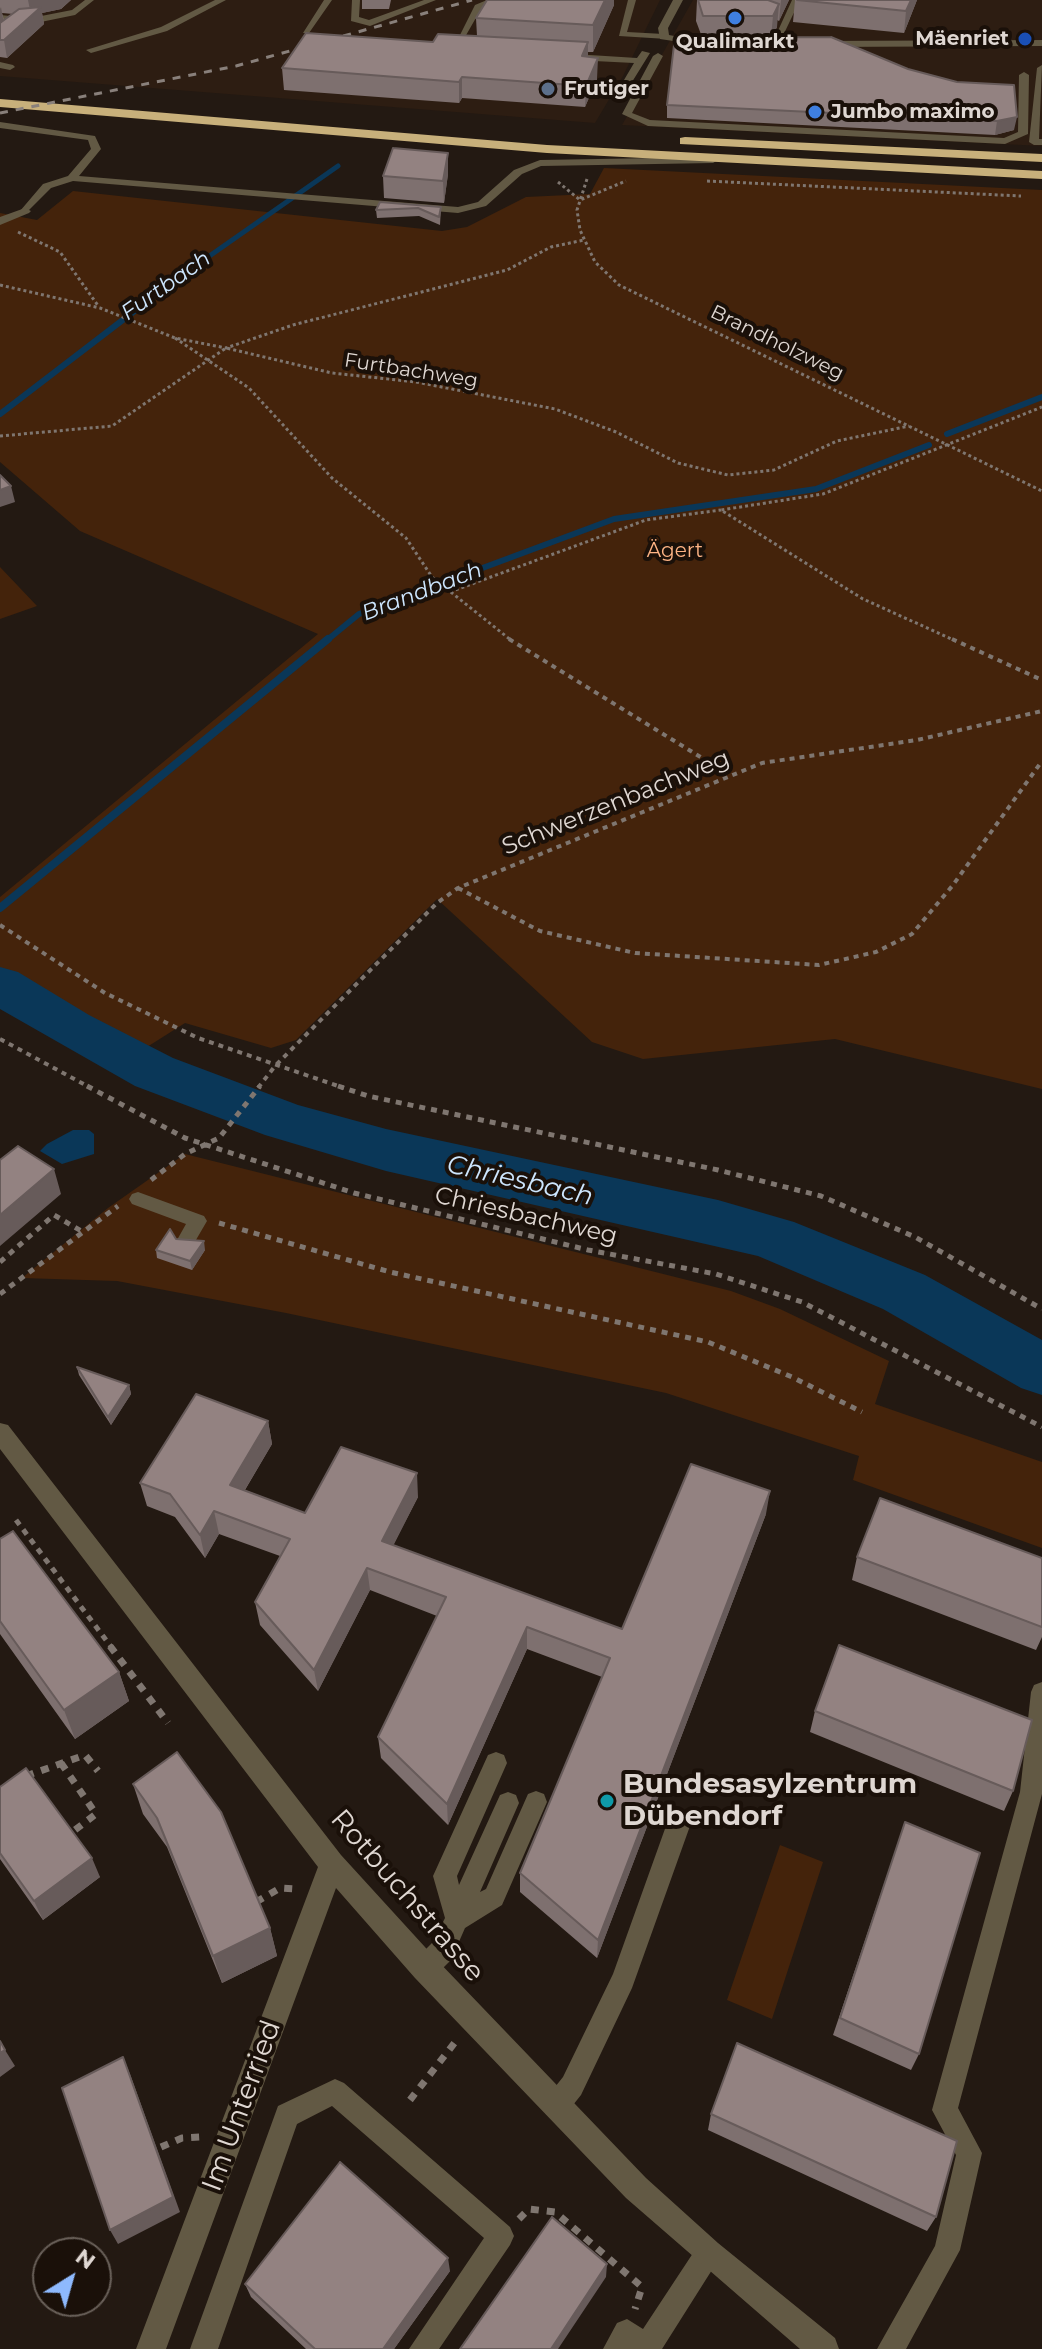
<!DOCTYPE html>
<meta charset="utf-8">
<style>
body{margin:0}
#map{position:relative;width:1042px;height:2349px;overflow:hidden;background:#231912;font-family:Montserrat,sans-serif}
canvas{display:block}
.north{position:absolute;left:32px;top:2237px;width:80px;height:80px;box-sizing:border-box;background:#1a1009;border:2px solid #696059;border-radius:50%;rotate:37deg;font-size:22px;font-weight:700;line-height:32px;text-align:center;color:#dfd7d2}
.north::after{content:'';display:block;margin:auto;width:28px;height:36px;background:#8eb9fd;clip-path:polygon(50% 0,100% 100%,50% 72%,0 100%)}
</style>
<div id="map">
<canvas width="1042" height="2349"></canvas>
<div class="north">N</div>
</div>
<script>
const ctx = document.querySelector('canvas').getContext('2d');
ctx.lineJoin = 'round';
function fillPath(path, color) { ctx.fillStyle = color; ctx.fill(path, 'evenodd'); }
const toPath = rows => new Path2D(rows.map(r => 'M' + r).join(''));
function strokePath(path, color, width, dash) { ctx.strokeStyle = color; ctx.lineWidth = width; ctx.lineCap = dash ? 'butt' : 'round'; ctx.setLineDash(dash || []); ctx.stroke(path); }
function write(font, color, halo, rows, align = 'center') {
  ctx.font = font + ' Montserrat,sans-serif'; ctx.lineWidth = 8; ctx.setLineDash([]); ctx.textBaseline = 'middle'; ctx.strokeStyle = halo; ctx.fillStyle = color; for (const [text, x, y, turn = 0] of rows) {
    ctx.save(); ctx.translate(x, y); ctx.rotate((+turn || 0) * Math.PI / 180); ctx.textAlign = isNaN(turn) ? turn : align; if (halo) ctx.strokeText(text, 0, 0); ctx.fillText(text, 0, 0); ctx.restore();
  }
}
const built = toPath([
 [0,0,660,0,623,76,595,123,0,76],
 [693,0,1042,0,1042,146,622,125]
]);
const green = toPath([
 [604,168,1042,190,1042,1089,835,1039,643,1059,592,1042,437,899,296,1040,271,1048,185,1023,147,1047,0,969,0,897,318,634,80,531,0,462,0,213,37,220,73,191,442,231,467,227,526,197,590,194],
 [0,567,37,606,0,619],
 [185,1154,731,1291,780,1309,889,1361,875,1404,1042,1462,1042,1548,853,1480,859,1456,666,1393,286,1313,117,1281,22,1278,108,1208],
 [780,1845,823,1862,772,2019,727,2000]
]);
const water = toPath([
 [73,1130,89,1130,94,1134,94,1154,62,1164,40,1151,47,1144]
]);
const streamFar2 = toPath([
 [168,285,338,166]
]);
const streamFar1 = toPath([
 [0,414,171,283],
 [947,434,1042,397],
 [326,641,359,614,614,519,816,489,929,445]
]);
const stream = toPath([
 [0,908,328,639]
]);
const river = toPath([
 [0,967,18,972,89,1015,173,1058,298,1105,386,1129,718,1200,794,1222,925,1275,1042,1340,1042,1395,1021,1388,883,1309,758,1256,386,1171,265,1135,135,1086,0,1009,0,967]
]);
const pathFar3 = toPath([
 [587,179,577,210,580,230,595,262,619,285,1042,491],
 [707,181,1021,196],
 [558,182,580,200,626,181],
 [18,232,60,252,99,307],
 [0,285,100,308,175,338,226,348,293,325,507,270,551,247,584,240],
 [175,338,249,388,332,478,406,538,432,577,512,641],
 [0,436,112,426,226,348,332,373,416,382,555,409,616,432,678,463,728,475,774,470,837,441,909,426],
 [450,592,646,520,721,510],
 [956,641,863,599,721,510,823,494,1042,407]
]);
const pathFar2 = toPath([
 [509,639,728,774],
 [952,639,1042,680],
 [458,888,540,931,635,953,819,965,876,952,912,934,953,885,1042,761],
 [0,925,105,993,198,1038,344,1088],
 [0,1039,91,1088],
 [258,1088,275,1066,437,903,458,888,762,763,917,740,1042,711]
]);
const pathFar1 = toPath([
 [87,1086,185,1138,354,1193,588,1250,716,1274,802,1302,1042,1427],
 [338,1086,368,1096,718,1170,821,1196,915,1237,1042,1309],
 [151,1180,185,1154,219,1138,260,1086],
 [219,1223,390,1272,708,1342,792,1377,862,1412],
 [0,1262,54,1215,83,1232],
 [0,1294,118,1206],
 [16,1520,112,1648]
]);
const path = toPath([
 [110,1646,168,1723],
 [61,1763,96,1814,71,1833],
 [26,1776,85,1755,98,1771],
 [256,1902,280,1888,295,1889],
 [410,2100,456,2041],
 [161,2147,182,2138,200,2137],
 [519,2219,529,2209,555,2212,642,2287,635,2309]
]);
const service = toPath([
 [85,0,94,0,75,15,31,24,0,21,0,15,31,18,72,10,85,0],
 [215,0,226,0,167,31,91,53,86,50,161,27,215,0],
 [324,0,332,0,309,33,303,33,324,0],
 [352,0,360,0,359,17,369,20,424,0,436,0,370,26,351,21,352,0],
 [487,0,499,0,481,9,465,37,459,37,475,5,487,0],
 [628,0,636,0,627,32,664,34,667,39,619,36,628,0],
 [792,0,800,0,779,44,771,46,792,0],
 [642,51,650,53,632,82,629,83,624,80,634,63,574,60,569,57,574,54,637,58,642,51],
 [658,53,663,56,632,113,650,120,1004,138,1018,132,1019,75,1024,72,1029,75,1028,134,1005,144,648,126,622,114,653,56,658,53],
 [0,62,13,65,15,67,10,70,0,68,0,62],
 [1042,65,1039,139,1042,139,1042,145,1034,145,1029,142,1037,68,1042,65],
 [0,122,95,136,101,149,79,176,458,207,478,202,514,170,540,160,713,157,718,160,713,163,541,166,522,174,486,206,458,213,73,181,51,188,25,214,20,211,43,184,68,176,91,149,88,140,0,128,0,122],
 [138,1192,204,1216,207,1221,193,1245,179,1245,177,1240,186,1224,132,1204,129,1199,132,1194,138,1192],
 [1042,1682,1042,1794,958,2108,982,2153,960,2250,906,2349,877,2349,935,2246,956,2155,932,2110,1020,1792,1031,1692,1034,1685,1042,1682],
 [496,1752,504,1755,507,1763,457,1876,459,1885,500,1795,508,1792,516,1795,519,1803,480,1892,486,1889,528,1794,536,1791,544,1794,547,1802,502,1905,465,1928,451,1960,434,1977,425,1980,416,1977,413,1968,416,1959,433,1942,445,1918,433,1876,488,1755,496,1752],
 [678,1815,686,1818,690,1826,632,1988,581,2095,565,2115,556,2119,547,2115,543,2106,547,2097,563,2077,613,1974,666,1826,670,1818,678,1815],
 [335,2079,344,2083,510,2227,514,2236,510,2245,439,2349,409,2349,484,2238,332,2106,297,2124,218,2349,190,2349,278,2106,335,2079],
 [708,2240,717,2244,721,2253,717,2262,662,2349,603,2349,617,2323,627,2319,643,2329,699,2244,708,2240]
]);
const minor = toPath([
 [673,0,683,0,668,28,669,35,706,42,706,46,660,39,658,28,673,0],
 [1042,40,1042,46,822,47,817,44,822,41,1042,40],
 [25,208,31,211,29,213,0,225,0,217,25,208],
 [0,1423,8,1425,341,1855,435,1958,646,2178,718,2243,835,2338,839,2349,800,2349,626,2198,415,1978,336,1888,166,2349,136,2349,318,1867,0,1449,0,1423]
]);
const motorway = toPath([
 [0,99,547,145,1042,171,1042,179,547,153,0,107,0,99],
 [685,137,1042,154,1042,162,680,144,680,138,685,137]
]);
const rail = toPath([
 [0,113,236,66,472,0]
]);
const wall = toPath([
 [0,0,71,0,61,9,42,13,44,24,7,58,0,57],
 [2,13,13,14,4,20],
 [362,0,391,0,389,9,362,9],
 [605,0,614,0,614,5,593,52,588,52,588,57,597,79,585,107,462,98,459,103,284,90,282,68,477,36,476,18],
 [697,0,789,0,779,21,777,20,777,27,772,37,831,37,1014,130,995,135,667,118,667,105,702,37,696,21],
 [795,0,917,0,904,33,793,22],
 [448,174,444,203,384,198,383,176],
 [380,202,441,207,440,225,419,216,377,218,376,210],
 [156,1250,205,1250,192,1270,157,1258],
 [77,1367,129,1385,131,1394,111,1425,79,1375],
 [268,1421,272,1444,245,1490,305,1513,418,1497,393,1545,622,1629,766,1514,597,1958,520,1892,520,1873,602,1677,527,1649,448,1825,381,1758,378,1737,437,1616,370,1590,318,1691,260,1625,255,1602,280,1556,219,1534,205,1558,175,1517,147,1506,140,1483],
 [0,1539,119,1672,129,1701,75,1739,0,1634],
 [857,1557,1042,1558,1042,1637,1036,1650,852,1580],
 [815,1711,1013,1791,1004,1811,810,1732],
 [133,1784,270,1928,277,1956,222,1983,167,1847,143,1814],
 [0,1787,100,1877,43,1920,0,1859],
 [905,1822,919,2054,911,2070,833,2035],
 [711,2114,936,2217,927,2231,708,2130],
 [450,2271,394,2349,306,2349,251,2297,245,2284]
]);
const shadedWall = toPath([
 [28,0,71,0,61,9,42,13,44,24,7,58,4,40,31,15],
 [605,0,614,0,614,5,593,52,593,25],
 [781,0,789,0,779,21],
 [911,0,917,0,904,33,906,11],
 [779,4,777,27,771,38,773,16],
 [1,7,4,24,0,29,0,9],
 [588,42,588,63,582,56],
 [598,58,597,79,585,107,586,86],
 [462,77,462,98,459,103,459,82],
 [1017,117,1014,130,995,135,997,121],
 [448,153,448,174,444,203,443,181],
 [11,486,15,502,0,507,0,490],
 [54,1169,61,1194,0,1246,0,1215],
 [204,1241,205,1250,192,1270,190,1261],
 [129,1385,131,1394,111,1425,108,1417],
 [268,1421,272,1444,234,1508,230,1485],
 [417,1473,418,1497,384,1564,382,1541],
 [770,1491,766,1514,597,1958,598,1940],
 [214,1511,219,1534,205,1558,200,1535],
 [367,1568,370,1590,318,1691,314,1670],
 [527,1627,527,1649,448,1825,447,1804],
 [119,1672,129,1701,75,1739,64,1710],
 [92,1858,100,1877,43,1920,34,1901],
 [270,1928,277,1956,222,1983,213,1956],
 [5,2050,15,2066,0,2077,0,2053],
 [123,2057,130,2074,180,2212,118,2244,110,2230],
 [448,2258,450,2271,394,2349,383,2349],
 [607,2264,606,2277,558,2349,551,2349]
]);
const building = toPath([
 [487,0,605,0,593,25,476,18,487,0],
 [698,0,768,0,779,4,773,16,703,16,698,0],
 [797,0,911,0,906,11,797,0],
 [41,7,4,40,0,40,0,23,19,9,41,7],
 [306,33,433,42,438,34,588,42,582,56,598,58,586,86,462,77,459,82,282,68,306,33],
 [831,37,908,69,957,82,1014,85,1017,117,997,121,667,105,674,45,679,38,831,37],
 [393,148,448,153,443,181,383,176,393,148],
 [380,202,441,207,439,217,418,208,376,210,380,202],
 [0,475,11,486,0,490,0,475],
 [18,1146,54,1169,0,1215,0,1160,18,1146],
 [170,1229,176,1239,204,1241,190,1261,156,1250,170,1229],
 [77,1367,129,1385,108,1417,77,1367],
 [196,1394,268,1421,230,1485,305,1513,341,1447,417,1473,382,1541,622,1629,691,1464,770,1491,598,1940,520,1873,610,1658,527,1627,447,1804,378,1737,446,1597,367,1568,314,1670,255,1602,290,1539,214,1511,200,1535,170,1494,140,1483,196,1394],
 [880,1498,1042,1558,1042,1627,857,1557,880,1498],
 [13,1531,119,1672,64,1710,0,1621,0,1539,13,1531],
 [839,1645,1032,1720,1013,1791,815,1711,839,1645],
 [177,1752,221,1812,270,1928,213,1956,157,1818,133,1784,177,1752],
 [26,1768,92,1858,34,1901,0,1853,0,1787,26,1768],
 [905,1822,980,1853,919,2054,840,2018,905,1822],
 [0,2041,5,2050,0,2053,0,2041],
 [737,2043,957,2141,936,2217,711,2114,737,2043],
 [123,2057,173,2197,110,2230,62,2088,123,2057],
 [340,2162,448,2258,383,2349,315,2349,245,2284,340,2162],
 [552,2217,607,2264,551,2349,460,2349,552,2217]
]);
const markers = [
 [735,18,8,"#3f7fe0"],
 [1025,39,8,"#1a4fb4"],
 [548,89,8,"#5c6f8a"],
 [815,112,8,"#3f7fe0"],
 [607,1801,8,"#0f9aa8"]
];
const farPoinames = [
 ["Mäenriet",1009,39,"right"],
 ["Qualimarkt",735,42,"center"],
 ["Frutiger",564,89],
 ["Jumbo maximo",831,112]
];
const farStreetnames = [
 ["Brandholzweg",777,343,26],
 ["Furtbachweg",411,371,9]
];
const farParknames = [
 ["Ägert",675,551]
];
const farWaternames = [
 ["Furtbach",166,286,-35],
 ["Brandbach",422,592,-21]
];
const streetNames = [
 ["Schwerzenbachweg",616,803,-22],
 ["Chriesbachweg",526,1216,13]
];
const waterNames = [
 ["Chriesbach",520,1181,13]
];
const nearPoinames = [
 ["Bundesasylzentrum",623,1785],
 ["Dübendorf",623,1817]
];
const nearStreetnames = [
 ["Rotbuchstrasse",407,1896,49],
 ["Im Unterried",242,2106,-70]
];
fillPath(built, '#2d1d12');
fillPath(green, '#44230b');
fillPath(water, '#0a3758');
strokePath(streamFar2, '#0a3758', 5);
strokePath(streamFar1, '#0a3758', 6);
strokePath(stream, '#0a3758', 8);
fillPath(river, '#0a3758');
strokePath(pathFar3, '#7f7670', 3, [3, 3]);
strokePath(pathFar2, '#7f7670', 4, [5, 5]);
strokePath(pathFar1, '#7f7670', 5, [6, 6]);
strokePath(path, '#7f7670', 7, [8, 8]);
fillPath(service, '#625944');
fillPath(minor, '#625944');
fillPath(motorway, '#c8b07b');
strokePath(rail, '#89807b', 3, [8, 8]);
fillPath(wall, '#7e706f');
fillPath(shadedWall, '#675b5a');
fillPath(building, '#938281');
strokePath(building, '#675b5a', 2);
for (const [x, y, r, color] of markers) { const dot = new Path2D(); dot.arc(x, y, r, 0, 2 * Math.PI); ctx.fillStyle = color; ctx.fill(dot); strokePath(dot, '#1a1009', 3); }
write('bold 20px', '#dfd7d2', '#1a1009', farPoinames, 'left');
write('20px', '#dfd7d2', '#1a1009', farStreetnames);
write('20px', '#feb485', '#1a1009', farParknames);
write('italic 22px', '#cde6fe', '#1a1009', farWaternames);
write('24px', '#dfd7d2', '#1a1009', streetNames);
write('italic 26px', '#cde6fe', '#1a1009', waterNames);
write('bold 28px', '#dfd7d2', '#1a1009', nearPoinames, 'left');
write('28px', '#dfd7d2', '#1a1009', nearStreetnames);
</script>
